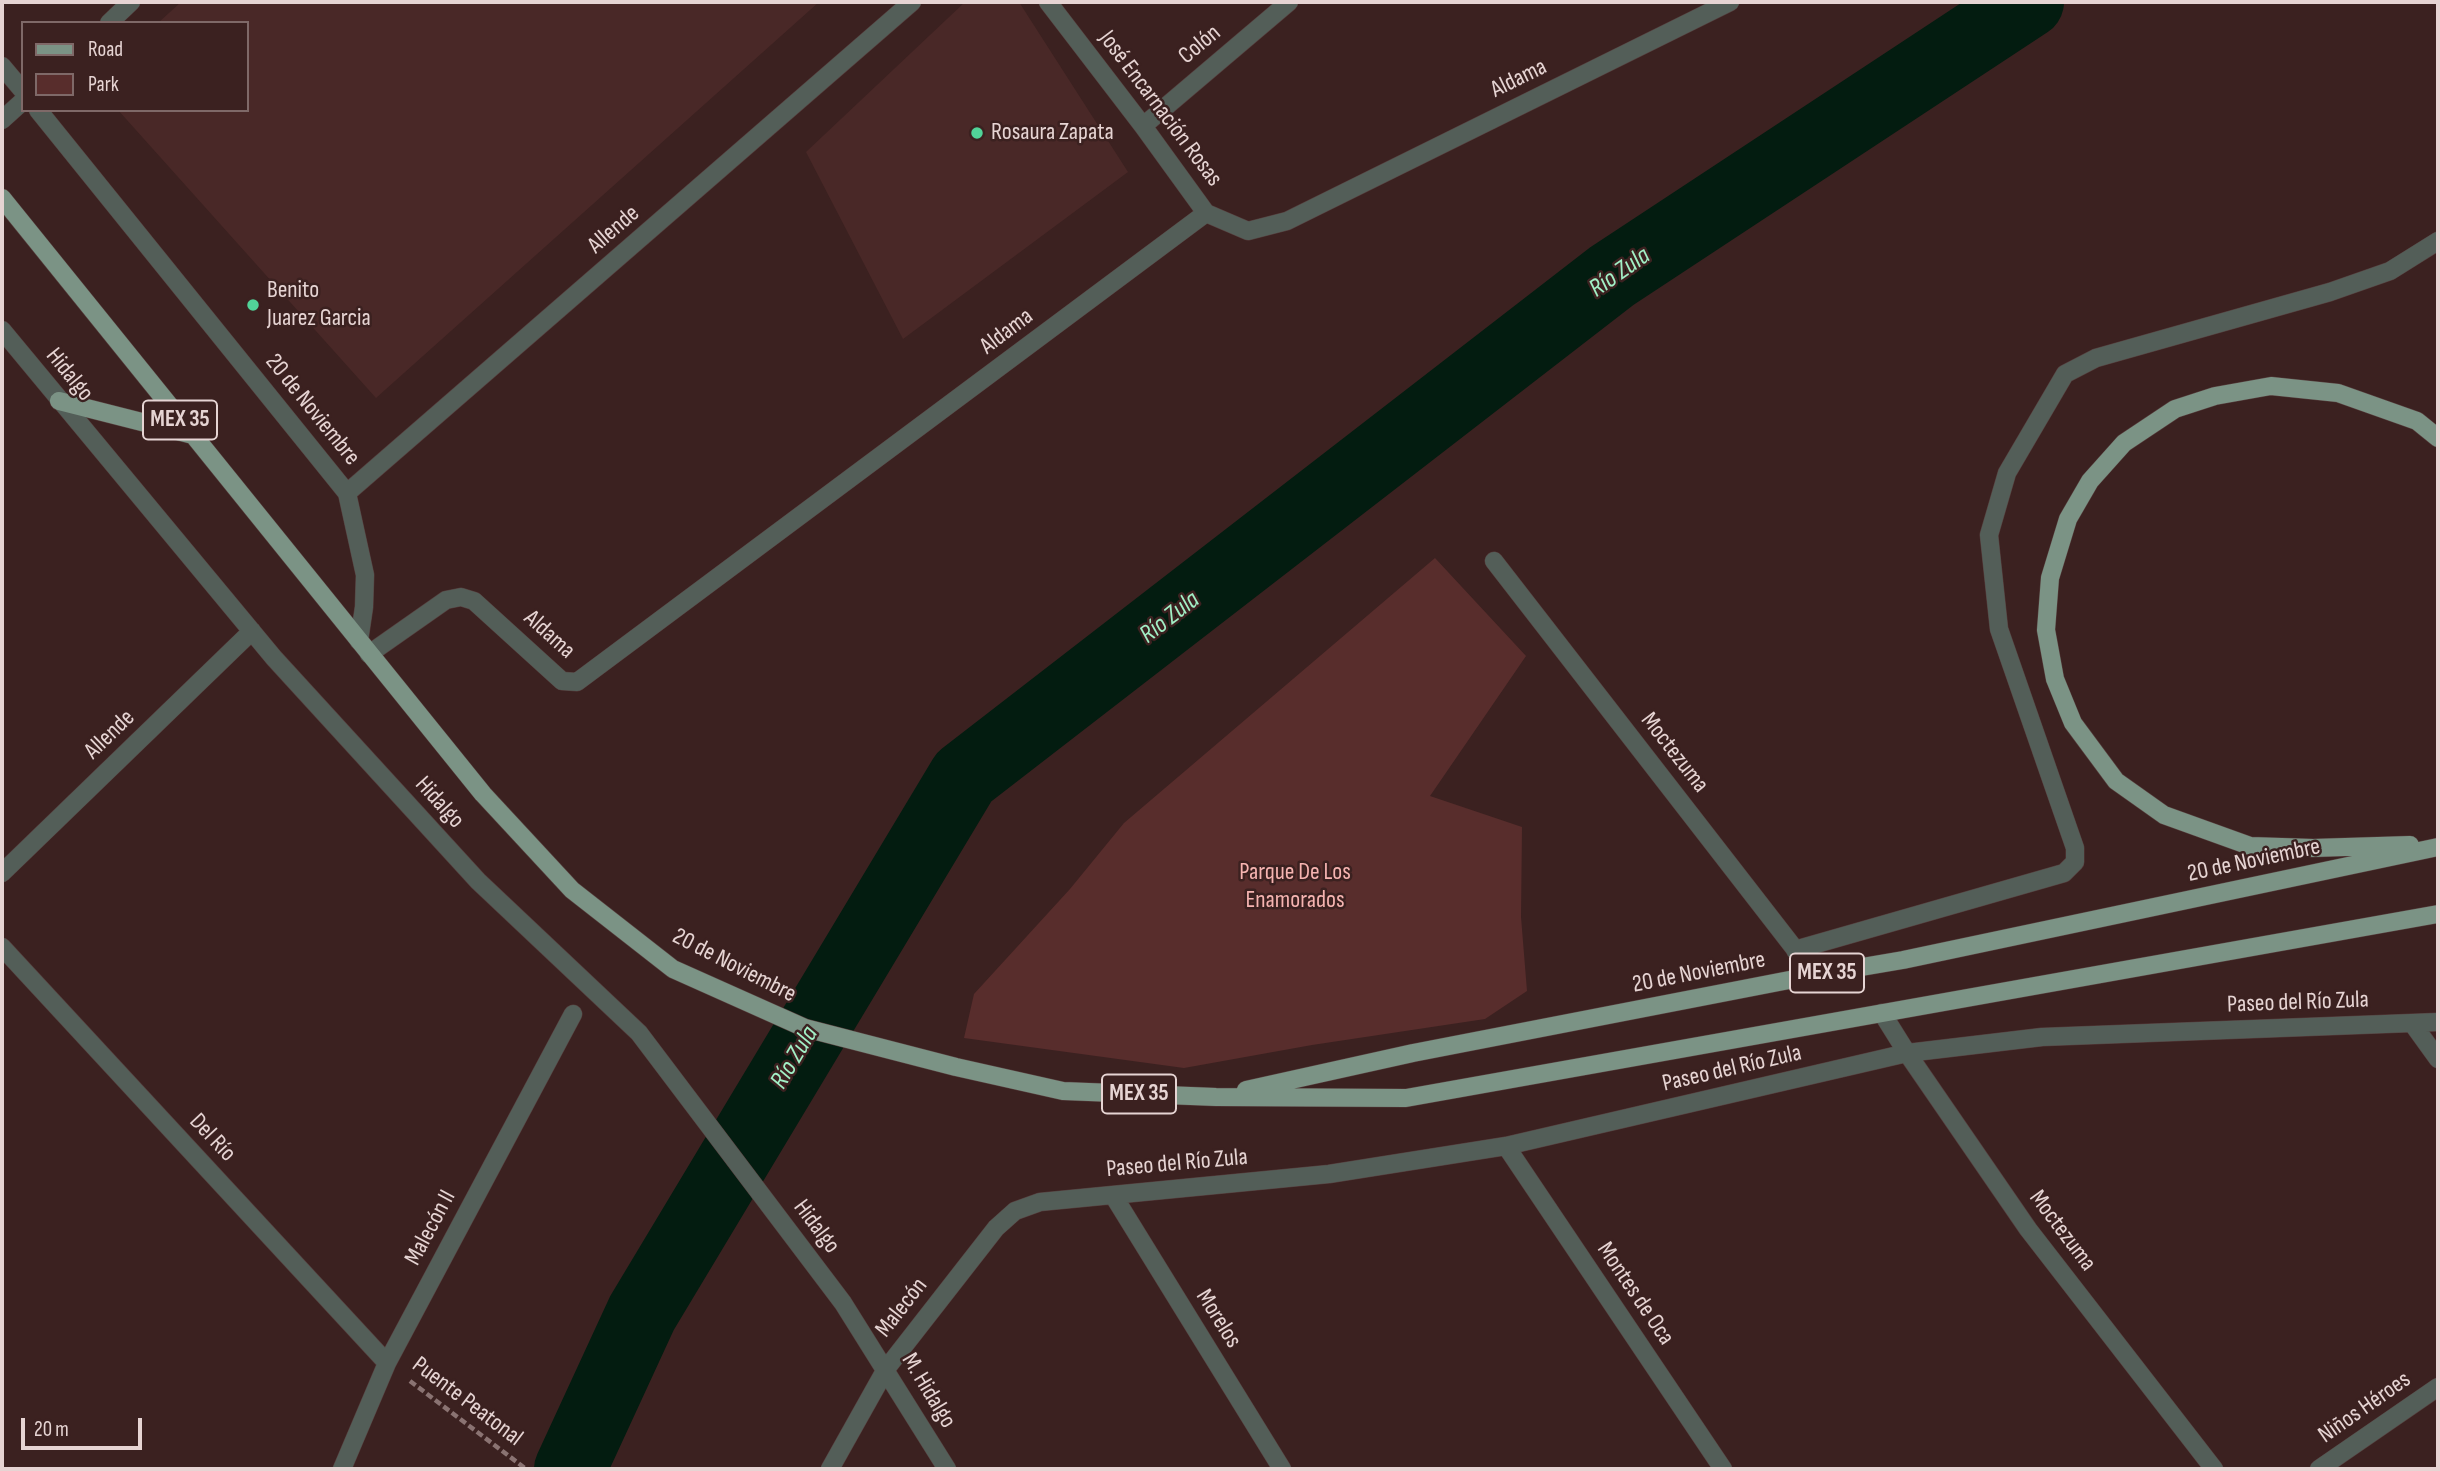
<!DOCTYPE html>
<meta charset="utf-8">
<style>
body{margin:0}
#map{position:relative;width:2440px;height:1471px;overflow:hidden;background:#3b2120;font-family:"Sofia Sans Condensed",sans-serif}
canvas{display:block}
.frame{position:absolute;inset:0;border:4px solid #e6d4d3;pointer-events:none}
.legend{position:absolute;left:21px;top:21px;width:228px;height:91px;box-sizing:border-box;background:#3b2120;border:2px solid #7f6968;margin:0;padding:9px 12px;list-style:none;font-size:21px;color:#e6d4d3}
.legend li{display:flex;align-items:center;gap:14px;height:35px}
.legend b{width:35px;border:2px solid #7f6968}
.scale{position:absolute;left:21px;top:1418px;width:121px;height:32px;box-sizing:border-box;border:4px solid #e6d4d3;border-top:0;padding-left:9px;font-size:21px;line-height:24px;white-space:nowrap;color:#e6d4d3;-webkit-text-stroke:5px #3b2120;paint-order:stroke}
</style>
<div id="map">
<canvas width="2440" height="1471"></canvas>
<div class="frame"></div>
<ul class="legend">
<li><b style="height:9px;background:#7b9385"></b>Road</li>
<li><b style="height:19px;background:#582d2c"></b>Park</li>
</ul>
<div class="scale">20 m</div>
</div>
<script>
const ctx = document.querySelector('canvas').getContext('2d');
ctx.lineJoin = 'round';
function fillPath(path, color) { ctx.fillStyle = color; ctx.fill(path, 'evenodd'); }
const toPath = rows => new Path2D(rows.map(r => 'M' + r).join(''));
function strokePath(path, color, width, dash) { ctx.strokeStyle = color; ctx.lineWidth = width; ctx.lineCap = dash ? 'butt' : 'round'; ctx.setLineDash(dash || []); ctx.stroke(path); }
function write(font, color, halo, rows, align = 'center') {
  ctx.font = font + ' "Sofia Sans Condensed",sans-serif'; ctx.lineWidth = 5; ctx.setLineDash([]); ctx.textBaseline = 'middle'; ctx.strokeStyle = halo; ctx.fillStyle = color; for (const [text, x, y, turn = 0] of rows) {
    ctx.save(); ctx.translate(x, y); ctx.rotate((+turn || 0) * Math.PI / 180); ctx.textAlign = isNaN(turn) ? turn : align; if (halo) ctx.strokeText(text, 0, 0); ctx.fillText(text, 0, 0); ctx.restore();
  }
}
const built = toPath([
 [181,2,819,2,376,398,118,110,247,110,247,23,158,23],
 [965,2,1019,2,1128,172,903,339,806,152]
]);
const green = toPath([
 [1435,558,1526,656,1430,796,1522,827,1521,917,1527,991,1485,1019,1312,1045,1184,1068,964,1038,974,994,1070,889,1124,823]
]);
const river = toPath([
 [570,1469,642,1313,964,777,1612,276,2028,2]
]);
const path = toPath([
 [410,1381,526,1469]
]);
const minor = toPath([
 [1048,2,1143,126,1206,213],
 [109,23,131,2],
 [2,66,23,91],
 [38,110,347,493,365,575,364,607,359,641],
 [2,120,23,101],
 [1143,126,1289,2],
 [2,330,274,658,478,881,639,1033,843,1303,947,1469],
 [347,493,912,2],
 [1494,561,1815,975],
 [369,654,446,600,461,597,474,601,562,681,577,682,1206,213,1248,231,1287,221,1730,2],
 [2,873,252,631],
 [2,947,387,1363],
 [1795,950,2064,873,2075,862,2075,848,1999,629,1989,535,2007,473,2065,374,2096,358,2330,292,2390,271,2438,241],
 [1882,1013,1907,1053,2028,1229,2214,1469],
 [2412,1023,2438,1059],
 [1506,1146,1723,1469],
 [1113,1195,1282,1469],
 [342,1469,387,1363,573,1014],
 [830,1469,886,1369,996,1228,1015,1211,1040,1202,1329,1174,1506,1146,1907,1053,2042,1037,2438,1022],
 [2319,1469,2438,1387]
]);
const primary = toPath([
 [2,198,483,794,572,890,673,969,805,1028,956,1067,1063,1091,1216,1097,1406,1098,2438,914],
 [59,401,193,435],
 [2410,845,2313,848,2250,846,2164,815,2116,781,2073,723,2055,679,2046,630,2050,578,2068,519,2090,481,2124,443,2175,409,2215,396,2271,386,2338,393,2417,421,2438,438],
 [1246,1090,1413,1053,1815,975,1903,960,2438,847]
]);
const markers = [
 [977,133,7,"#51d398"],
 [253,305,7,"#51d398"]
];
const shields = [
 [180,420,74],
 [1827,973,74],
 [1139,1094,74]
];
const shieldNames = [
 ["MEX 35",180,420],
 ["MEX 35",1827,973],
 ["MEX 35",1139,1094]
];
const streetNames = [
 ["Colón",1200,45,-40],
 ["Aldama",1519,79,-26],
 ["José Encarnación Rosas",1160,109,53],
 ["Allende",614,230,-41],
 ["Aldama",1007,332,-37],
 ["Hidalgo",69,375,51],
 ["20 de Noviembre",312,410,51],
 ["Aldama",549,635,42],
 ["Allende",110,735,-44],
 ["Moctezuma",1674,753,52],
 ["Hidalgo",439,803,48],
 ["20 de Noviembre",2254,861,-12],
 ["20 de Noviembre",734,966,27],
 ["20 de Noviembre",1699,973,-11],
 ["Paseo del Río Zula",2298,1003,-2],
 ["Paseo del Río Zula",1732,1069,-13],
 ["Del Río",212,1138,47],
 ["Paseo del Río Zula",1177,1164,-5],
 ["Hidalgo",816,1227,53],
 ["Malecón II",431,1228,-62],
 ["Moctezuma",2062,1231,53],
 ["Montes de Oca",1635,1294,56],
 ["Malecón",902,1308,-52],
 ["Morelos",1218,1319,58],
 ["M. Hidalgo",928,1391,59],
 ["Puente Peatonal",467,1402,37],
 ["Niños Héroes",2365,1408,-35]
];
const poiNames = [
 ["Rosaura Zapata",991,133],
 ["Benito",267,291],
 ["Juarez Garcia",267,319]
];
const parkNames = [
 ["Parque De Los",1295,873],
 ["Enamorados",1295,901]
];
const waterNames = [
 ["Río Zula",1620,273,-35],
 ["Río Zula",1170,618,-38],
 ["Río Zula",795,1058,-59]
];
fillPath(built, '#492827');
fillPath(green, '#582d2c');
strokePath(river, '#031c10', 72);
strokePath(minor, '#563e3d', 19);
strokePath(primary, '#563e3d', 19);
strokePath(path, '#8a7372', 4.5, [7, 3.5]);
strokePath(minor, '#535e58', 18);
strokePath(primary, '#7b9385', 18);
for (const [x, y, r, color] of markers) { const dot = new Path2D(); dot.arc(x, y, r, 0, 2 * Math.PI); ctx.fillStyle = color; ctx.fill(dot); strokePath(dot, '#3b2120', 2.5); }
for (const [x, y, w] of shields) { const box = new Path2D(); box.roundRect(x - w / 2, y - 19.5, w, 39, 5); ctx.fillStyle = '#3b2120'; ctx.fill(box); strokePath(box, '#e6d4d3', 2); }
write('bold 23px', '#e6d4d3', null, shieldNames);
write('24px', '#e6d4d3', '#3b2120', streetNames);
write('24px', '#e6d4d3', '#3b2120', poiNames, 'left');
write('24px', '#f6b4b1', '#3b2120', parkNames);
write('italic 26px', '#a2f0c6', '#3b2120', waterNames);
</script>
